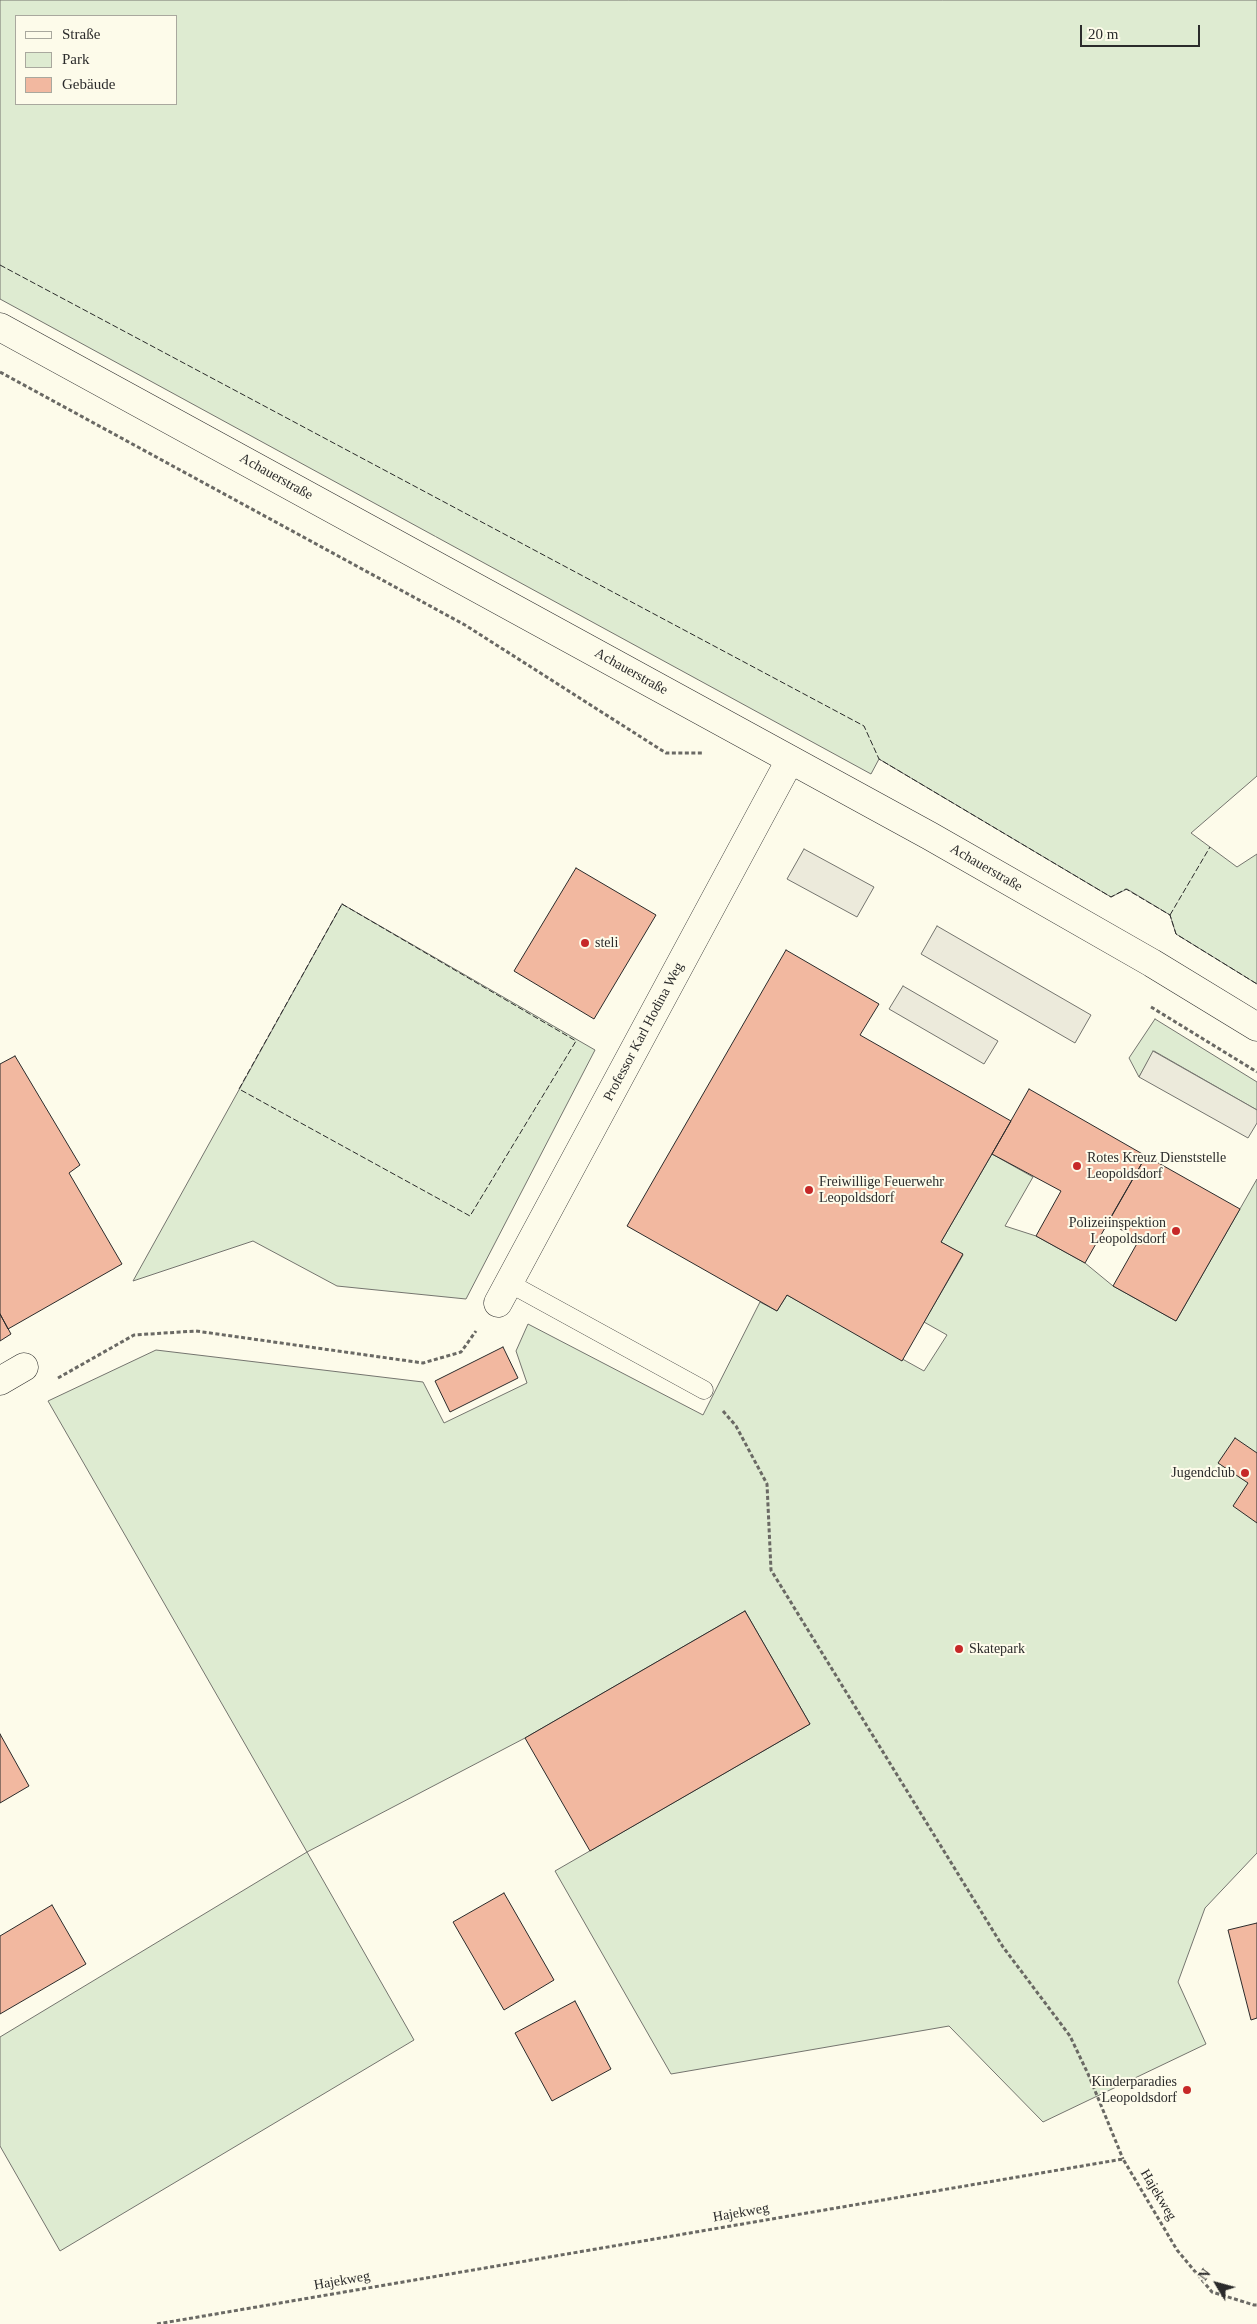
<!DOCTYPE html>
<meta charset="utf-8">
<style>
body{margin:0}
#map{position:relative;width:1257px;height:2324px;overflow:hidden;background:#fdfbea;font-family:"Times New Roman",serif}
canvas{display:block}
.legend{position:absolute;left:15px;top:15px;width:162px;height:90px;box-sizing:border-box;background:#fdfbea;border:1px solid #a9a89e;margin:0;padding:6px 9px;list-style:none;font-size:15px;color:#2b2b2b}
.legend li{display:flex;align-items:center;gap:10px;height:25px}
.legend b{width:25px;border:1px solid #a9a89e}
.north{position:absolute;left:1192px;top:2259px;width:50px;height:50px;-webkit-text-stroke:4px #fdfbea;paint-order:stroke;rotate:307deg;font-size:14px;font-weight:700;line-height:20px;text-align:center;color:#2b2b2b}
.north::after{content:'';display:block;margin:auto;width:18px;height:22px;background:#2b2b2b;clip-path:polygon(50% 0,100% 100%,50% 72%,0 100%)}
.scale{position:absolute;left:1080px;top:25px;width:120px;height:22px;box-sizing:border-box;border:2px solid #2b2b2b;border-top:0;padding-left:6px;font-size:15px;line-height:18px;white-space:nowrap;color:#2b2b2b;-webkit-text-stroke:4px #fdfbea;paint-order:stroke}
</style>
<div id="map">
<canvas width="1257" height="2324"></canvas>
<ul class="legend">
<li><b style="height:6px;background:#fdfbea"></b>Straße</li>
<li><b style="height:14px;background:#deebd1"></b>Park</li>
<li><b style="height:14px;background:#f2b8a0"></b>Gebäude</li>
</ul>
<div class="north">N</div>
<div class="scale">20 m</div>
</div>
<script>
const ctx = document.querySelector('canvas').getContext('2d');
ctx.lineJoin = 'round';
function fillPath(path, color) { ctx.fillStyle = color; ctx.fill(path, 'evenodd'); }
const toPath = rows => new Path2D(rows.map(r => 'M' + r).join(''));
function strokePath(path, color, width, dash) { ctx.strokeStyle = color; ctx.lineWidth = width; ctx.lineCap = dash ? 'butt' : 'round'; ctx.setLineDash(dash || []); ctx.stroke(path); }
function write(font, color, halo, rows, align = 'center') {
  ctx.font = font + ' "Times New Roman",serif'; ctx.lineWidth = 4; ctx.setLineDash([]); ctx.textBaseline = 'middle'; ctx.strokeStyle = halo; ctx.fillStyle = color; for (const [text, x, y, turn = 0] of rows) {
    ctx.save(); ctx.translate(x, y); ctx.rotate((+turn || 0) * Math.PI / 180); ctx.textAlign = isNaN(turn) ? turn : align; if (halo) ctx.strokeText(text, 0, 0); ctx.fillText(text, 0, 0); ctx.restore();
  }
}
const green = toPath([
 [0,0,1257,0,1257,776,1191,833,1237,867,1257,854,1257,984,1176,934,1170,915,1127,889,1111,897,879,759,871,774,0,299,0,0],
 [16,16,176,16,176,104,16,104,16,16],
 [342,904,595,1050,466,1299,337,1286,253,1241,133,1281,342,904],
 [1155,1019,1257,1082,1257,1110,1154,1051,1139,1077,1129,1058,1155,1019],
 [992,1154,1033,1177,1005,1226,1036,1236,1085,1263,1113,1286,1176,1321,1257,1179,1257,1853,1205,1908,1178,1982,1206,2044,1043,2122,949,2026,671,2074,555,1871,810,1724,745,1611,525,1738,307,1852,414,2040,60,2251,0,2146,0,2037,307,1852,48,1401,156,1350,423,1382,444,1423,527,1383,516,1351,528,1324,703,1415,760,1302,777,1311,787,1295,924,1371,947,1335,924,1322,963,1255,941,1242,992,1154]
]);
const parking = toPath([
 [804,849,874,887,857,917,787,879,804,849],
 [937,926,1091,1015,1075,1043,921,954,937,926],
 [903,986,998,1041,984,1064,889,1009,903,986],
 [1153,1051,1257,1110,1257,1123,1248,1138,1139,1077,1153,1051]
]);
const building = toPath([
 [576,868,656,915,594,1019,514,971,576,868],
 [786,950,879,1004,860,1035,1011,1121,941,1242,963,1254,902,1361,787,1295,777,1311,627,1226,786,950],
 [15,1056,80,1165,69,1173,122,1264,8,1329,0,1314,0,1064,15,1056],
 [1029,1089,1146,1156,1085,1263,1036,1236,1061,1191,992,1154,1029,1089],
 [1146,1156,1240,1209,1176,1321,1113,1286,1139,1240,1108,1222,1146,1156],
 [0,1314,11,1334,0,1341,0,1314],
 [503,1347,518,1378,450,1412,435,1381,503,1347],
 [1235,1438,1257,1453,1257,1523,1233,1506,1248,1483,1218,1463,1235,1438],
 [745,1611,810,1724,590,1851,525,1738,745,1611],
 [0,1734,29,1786,0,1803,0,1734],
 [504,1893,554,1980,504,2010,453,1922,504,1893],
 [52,1905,86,1964,0,2014,0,1936,52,1905],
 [1257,1923,1257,2018,1251,2020,1228,1930,1257,1923],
 [575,2001,611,2069,552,2101,515,2033,575,2001]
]);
const path = toPath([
 [0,372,465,625,666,753,702,753],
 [1151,1007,1257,1072],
 [58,1378,134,1335,196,1331,423,1363,461,1352,476,1331],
 [723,1411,736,1426,767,1484,771,1570,1003,1947,1070,2036,1089,2076,1123,2159],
 [157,2324,1123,2159,1177,2250,1212,2292,1254,2305,1257,2305]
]);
const lane = toPath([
 [509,1283,704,1390]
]);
const street = toPath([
 [498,1303,790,760],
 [0,1381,24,1367]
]);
const secondary = toPath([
 [0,327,930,836,1152,963,1257,1027]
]);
const fence = toPath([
 [0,265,864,726,879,759,1111,897,1126,889,1170,915,1176,934,1257,984],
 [342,904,576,1041,470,1216,239,1089,342,904],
 [1170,915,1210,847]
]);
const markers = [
 [585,943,5,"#c62828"],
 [1077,1166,5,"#c62828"],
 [809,1190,5,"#c62828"],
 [1176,1231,5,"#c62828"],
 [1245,1473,5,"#c62828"],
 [959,1649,5,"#c62828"],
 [1187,2090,5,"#c62828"]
];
const streetNames = [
 ["Achauerstraße",276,477,29],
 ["Achauerstraße",631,672,29],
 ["Achauerstraße",986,868,30],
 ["Professor Karl Hodina Weg",644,1032,-62],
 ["Hajekweg",1158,2195,59],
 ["Hajekweg",741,2213,-10],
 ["Hajekweg",342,2281,-10]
];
const poiNames = [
 ["steli",595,943],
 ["Rotes Kreuz Dienststelle",1087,1158],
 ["Leopoldsdorf",1087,1174],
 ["Freiwillige Feuerwehr",819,1182],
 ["Leopoldsdorf",819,1198],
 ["Polizeiinspektion",1166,1223,"right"],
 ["Leopoldsdorf",1166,1239,"right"],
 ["Jugendclub",1235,1473,"right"],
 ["Skatepark",969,1649],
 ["Kinderparadies",1177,2082,"right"],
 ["Leopoldsdorf",1177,2098,"right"]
];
fillPath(green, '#deebd1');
strokePath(green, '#74746e', 1);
fillPath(parking, '#eceadb');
strokePath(parking, '#74746e', 1);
fillPath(building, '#f2b8a0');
strokePath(building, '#2b2b2b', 1);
strokePath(lane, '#2b2b2b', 19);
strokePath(street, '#2b2b2b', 29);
strokePath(secondary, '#2b2b2b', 29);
strokePath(path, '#6a6964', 3, [4, 2.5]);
strokePath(lane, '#fdfbea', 18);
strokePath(street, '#fdfbea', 28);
strokePath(secondary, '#fdfbea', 28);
strokePath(fence, '#2b2b2b', 1, [6, 2.5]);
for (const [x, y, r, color] of markers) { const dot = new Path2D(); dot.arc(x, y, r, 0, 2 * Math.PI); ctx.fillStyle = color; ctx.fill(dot); strokePath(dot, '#fdfbea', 2); }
write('14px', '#2b2b2b', '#fdfbea', streetNames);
write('14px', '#2b2b2b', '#fdfbea', poiNames, 'left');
</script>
